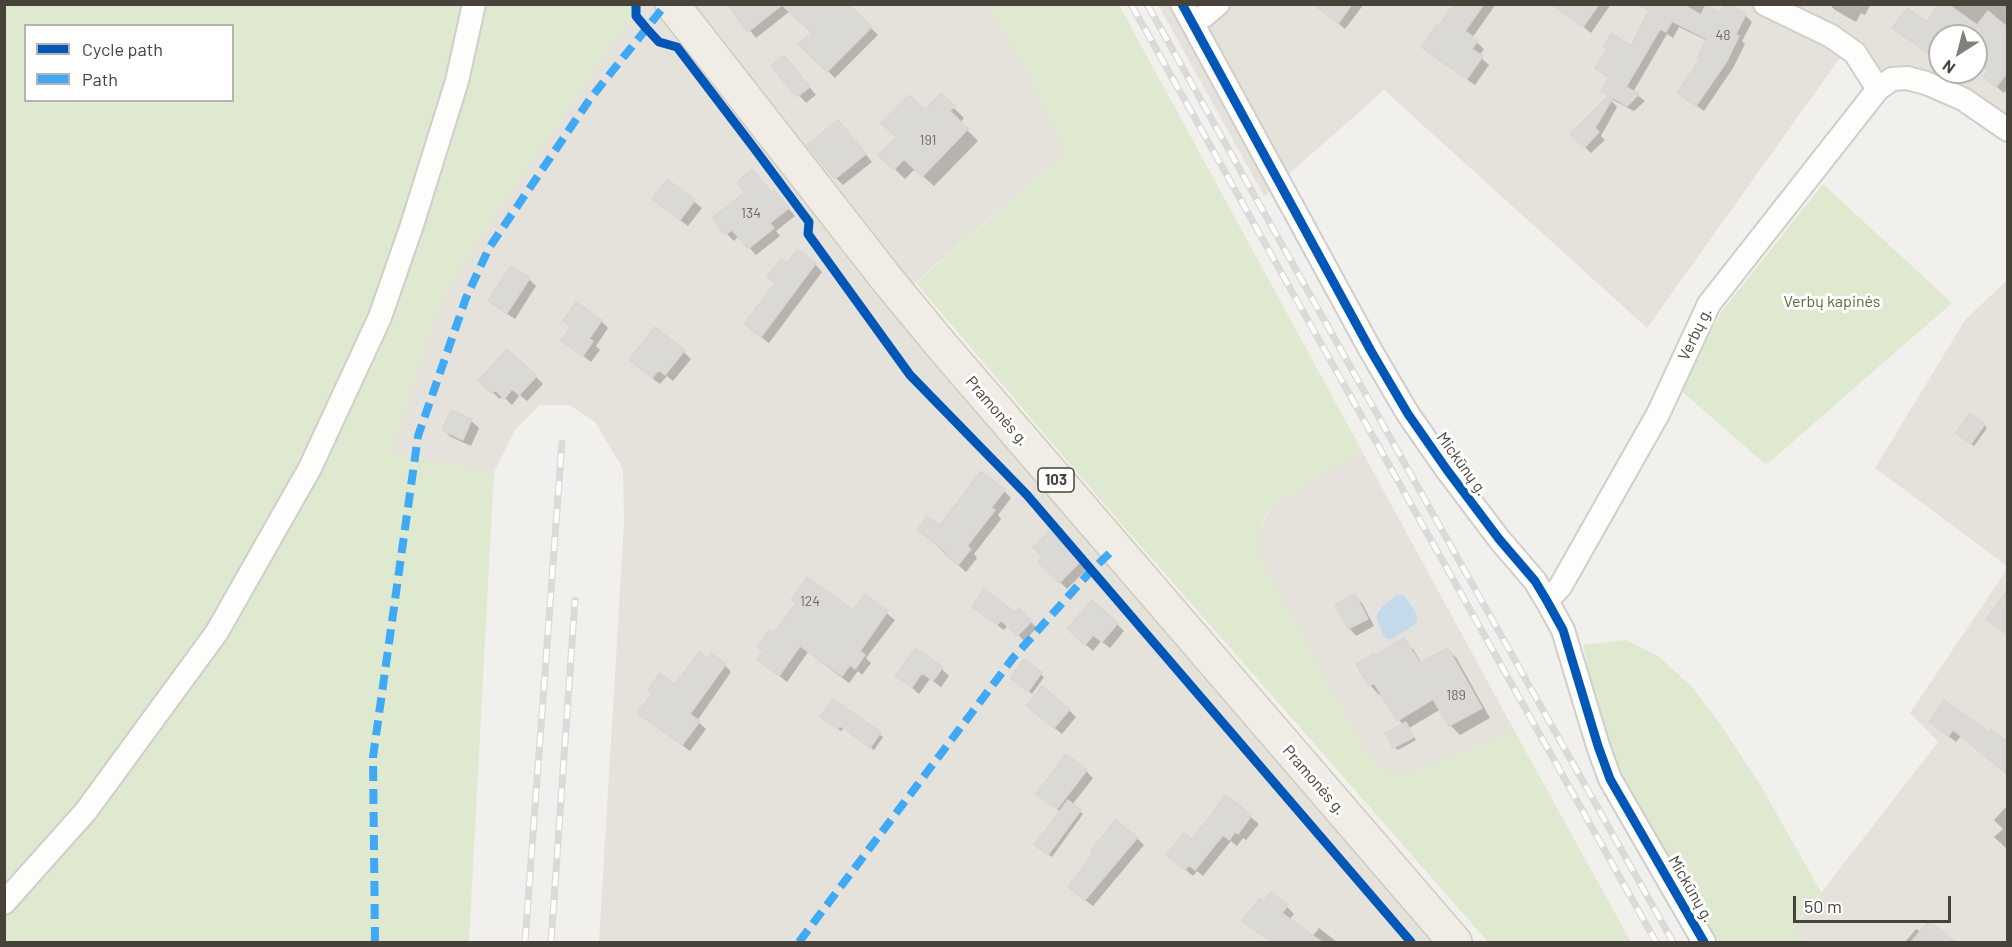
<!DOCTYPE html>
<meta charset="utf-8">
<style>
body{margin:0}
#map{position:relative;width:2012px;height:947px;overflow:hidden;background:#f2f0ed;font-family:Barlow,sans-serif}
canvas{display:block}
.frame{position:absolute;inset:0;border:6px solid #47423a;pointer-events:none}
.legend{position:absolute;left:24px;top:24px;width:210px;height:78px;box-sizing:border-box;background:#fff;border:2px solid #b5b3b0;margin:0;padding:8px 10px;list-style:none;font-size:18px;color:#47423a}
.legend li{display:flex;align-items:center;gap:12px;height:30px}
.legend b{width:30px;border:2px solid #b5b3b0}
.north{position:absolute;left:1928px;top:24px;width:60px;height:60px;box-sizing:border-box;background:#fff;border:2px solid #b5b3b0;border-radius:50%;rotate:216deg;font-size:16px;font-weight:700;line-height:24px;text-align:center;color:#47423a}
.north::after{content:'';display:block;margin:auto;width:21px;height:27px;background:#837f79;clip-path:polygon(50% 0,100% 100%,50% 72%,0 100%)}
.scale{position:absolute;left:1793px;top:896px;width:158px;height:27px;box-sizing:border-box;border:3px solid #47423a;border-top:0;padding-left:8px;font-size:18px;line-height:21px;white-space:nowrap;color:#47423a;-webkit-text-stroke:4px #fff;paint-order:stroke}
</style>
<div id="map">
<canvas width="2012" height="947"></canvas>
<div class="frame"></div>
<ul class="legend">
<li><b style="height:8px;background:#0057b8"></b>Cycle path</li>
<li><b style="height:8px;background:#3fa9f5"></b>Path</li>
</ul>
<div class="north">N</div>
<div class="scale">50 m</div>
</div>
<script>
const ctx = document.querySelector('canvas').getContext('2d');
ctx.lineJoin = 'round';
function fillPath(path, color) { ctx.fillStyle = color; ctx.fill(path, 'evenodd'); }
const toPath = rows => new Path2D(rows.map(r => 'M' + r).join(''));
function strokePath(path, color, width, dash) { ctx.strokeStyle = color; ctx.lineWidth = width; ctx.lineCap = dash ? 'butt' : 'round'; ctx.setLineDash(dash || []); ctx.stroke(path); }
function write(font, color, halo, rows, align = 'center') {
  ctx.font = font + ' Barlow,sans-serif'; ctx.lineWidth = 6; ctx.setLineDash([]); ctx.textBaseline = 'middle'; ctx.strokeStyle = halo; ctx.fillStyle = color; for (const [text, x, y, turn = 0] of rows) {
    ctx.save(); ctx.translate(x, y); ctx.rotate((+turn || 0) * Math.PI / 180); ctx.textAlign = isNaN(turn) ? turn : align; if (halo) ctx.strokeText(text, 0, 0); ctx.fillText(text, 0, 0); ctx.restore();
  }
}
const residential = toPath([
 [640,5,652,5,838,237,1441,942,599,942,624,524,623,469,595,422,569,405,540,405,515,430,494,472,391,453,435,317,446,293,470,252],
 [686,5,987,5,1028,72,1066,152,908,289],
 [1158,5,2007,5,2007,141,1979,118,1842,55,1647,328,1384,90,1264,196],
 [1940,36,1976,36,1976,72,1940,72],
 [2007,280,2007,566,1875,468,1965,320],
 [1362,451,1514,730,1415,772,1396,775,1387,771,1365,750,1260,558,1259,533,1266,516,1275,504],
 [2007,569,2007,942,1809,942,1793,929,1938,742,1910,713]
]);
const green = toPath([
 [5,5,640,5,470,252,446,293,435,317,391,453,494,472,469,942,5,942],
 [26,26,232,26,232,100,26,100],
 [987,5,1119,5,1362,451,1275,504,1265,516,1259,533,1260,558,1365,750,1387,771,1396,775,1415,772,1514,730,1631,942,1488,942,1103,503,916,283,1066,152,1028,72],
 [1823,184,1952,303,1766,465,1679,389,1722,311],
 [1626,640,1658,656,1691,686,1721,725,1762,788,1821,892,1793,928,1809,942,1716,942,1638,808,1609,751,1596,703,1583,645]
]);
const water = toPath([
 [1397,595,1402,595,1406,598,1417,615,1417,619,1415,624,1392,639,1387,639,1383,635,1376,616,1382,607]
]);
const shadow = toPath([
 [732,4,847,4,878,35,835,78,800,44,814,33,790,11,756,38,730,6],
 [1330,4,1364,4,1345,29,1325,12],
 [1456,4,1496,4,1472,38,1484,49,1479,56,1489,65,1475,85,1430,54,1423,47,1439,28],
 [1574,4,1611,4,1591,33,1567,14],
 [1654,4,1701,4,1721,15,1745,15,1752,22,1742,41,1745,44,1733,68,1704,111,1679,93,1702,59,1708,41,1679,27,1673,38,1667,34,1633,92,1645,101,1634,111,1609,98,1617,107,1601,136,1605,140,1591,153,1572,134,1609,97,1603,91,1610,79,1597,68,1631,48],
 [1829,4,1871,4,1865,15,1861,13,1856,22,1835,10],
 [1941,4,2008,4,2008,88,2004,93,1992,83,1989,72,1979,62,1985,54,1976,47,1976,36,1940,36,1940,62,1915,42],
 [791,64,816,95,806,103,773,66],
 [941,95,964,118,960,123,978,141,934,186,915,169,905,179,880,155],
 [845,129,872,162,843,185,836,178],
 [668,181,702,208,688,226,661,206],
 [774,192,795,216,776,231,780,236,756,255,739,236,734,241,727,234],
 [815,264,822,272,769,343,753,331,787,265],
 [529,279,536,286,515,319,498,308,490,300],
 [565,321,601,321,608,328,596,346,600,350,591,362,563,340,572,328],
 [684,352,691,359,673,381,667,376,660,384,638,367],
 [536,377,543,384,527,401,520,395,512,405,503,396,500,399,488,388],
 [452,412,471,421,479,428,471,446,451,437,444,430],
 [1984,425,1987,428,1974,446,1960,436],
 [1004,491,1011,498,998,515,1001,519,974,554,977,558,966,572,919,530,940,528],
 [1050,533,1086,570,1067,589,1040,562,1045,557],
 [2008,593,2008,635,1988,619],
 [865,596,895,620,866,658,871,663,862,675,858,671,849,683,808,652,787,682,759,660,774,635,854,612],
 [1354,596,1362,603,1374,626,1356,636,1349,628],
 [1019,610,1037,628,1024,641,1008,625,1004,630,980,613,1015,614],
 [1117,624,1124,631,1110,648,1101,641,1093,651,1076,636],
 [1403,640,1413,649,1422,664,1448,649,1457,659,1490,718,1460,735,1450,725,1441,709,1409,728,1416,740,1398,750,1394,747,1403,725,1382,693,1379,695,1370,685,1376,657],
 [707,660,725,665,731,672,697,721,706,729,690,751,646,719,676,686],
 [1024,661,1044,677,1032,694,1015,681],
 [942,669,949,676,941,687,930,679,919,694,897,675],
 [834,701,883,737,874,750,844,728,841,731,825,720],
 [1069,710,1076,717,1062,734,1036,713],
 [1931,722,1989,734,1992,731,2008,744,2008,774,1961,736,1956,742],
 [1086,771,1093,778,1072,805,1083,814,1052,857,1039,848,1061,812,1045,801],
 [1226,797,1259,824,1246,840,1243,838,1237,846,1231,841,1203,876,1197,871,1193,876,1176,862],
 [2005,808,2008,810,2008,850,1994,837,2003,829,1994,820],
 [1137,838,1144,845,1093,906,1077,894],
 [1264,903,1287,907,1294,914,1289,920,1312,937,1319,928,1337,942,1271,942,1252,928],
 [1929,923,1953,942,1905,942,1916,929,1921,932]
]);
const building = toPath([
 [727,4,849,4,872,27,827,72,798,44,812,33,782,5,748,32,727,4],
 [1313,4,1352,4,1338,24,1313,4],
 [1454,4,1484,4,1465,31,1478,40,1472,49,1483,56,1467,79,1421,47,1436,25,1439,26,1454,4],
 [1551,4,1599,4,1583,27,1551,4],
 [1638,4,1682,4,1701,15,1706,5,1720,13,1725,4,1728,4,1746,14,1736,34,1739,36,1727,61,1696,106,1677,93,1701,58,1698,57,1707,39,1672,21,1666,32,1660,29,1626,87,1639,94,1627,106,1601,91,1609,77,1595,68,1607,50,1603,47,1612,33,1631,46,1649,10,1638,4],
 [1939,4,1948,4,1977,25,1988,11,2007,27,2007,73,1996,87,1983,77,1988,71,1977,62,1984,54,1976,48,1976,36,1940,36,1940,45,1932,56,1892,28,1907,8,1927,22,1939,4],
 [784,55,810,87,797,97,771,66,784,55],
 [941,93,955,106,950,111,968,129,922,177,904,159,894,170,878,155,896,137,881,123,909,95,925,110,941,93],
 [1608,96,1612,99,1595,128,1599,132,1584,148,1570,134,1608,96],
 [838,120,866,154,835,179,807,145,838,120],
 [752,169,771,192,774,190,789,208,770,223,774,228,748,249,732,230,725,235,712,218,745,192,737,182,752,169],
 [667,179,695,200,680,220,652,199,667,179],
 [797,249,816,263,761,337,744,324,775,283,767,277,781,259,787,263,797,249],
 [511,266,530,278,507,313,488,301,511,266],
 [576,302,602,320,589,339,593,341,583,356,561,341,571,326,563,321,576,302],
 [655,327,685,350,665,375,659,370,652,378,629,360,655,327],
 [507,349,537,376,519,395,512,389,504,399,495,390,492,393,478,381,507,349],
 [451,410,472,419,463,440,442,430,451,410],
 [1970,413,1985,424,1971,444,1955,433,1970,413],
 [981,471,1005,490,991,508,995,510,967,546,971,549,958,565,944,555,946,552,917,530,927,516,940,525,981,471],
 [1050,531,1080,562,1059,583,1038,562,1043,557,1033,547,1050,531],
 [807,577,853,610,865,594,888,611,860,651,865,655,855,669,850,665,842,676,800,646,779,676,757,660,763,651,757,647,769,630,774,633,796,603,791,600,807,577],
 [984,589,1015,612,1019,608,1032,621,1017,636,1001,620,997,625,972,607,984,589],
 [2007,591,2007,635,1986,619,2007,591],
 [1355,594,1368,619,1348,629,1335,605,1355,594],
 [1092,600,1118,623,1102,642,1093,635,1085,645,1067,629,1092,600],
 [1404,638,1420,663,1448,648,1482,708,1449,726,1433,699,1397,721,1374,683,1369,686,1356,664,1374,653,1376,655,1404,638],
 [916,648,943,667,933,681,922,673,912,687,895,676,916,648],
 [699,652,707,658,711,653,726,664,690,714,700,721,682,745,637,713,652,693,648,690,660,673,675,684,699,652],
 [1024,659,1042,672,1028,692,1010,678,1024,659],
 [1042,686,1070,709,1054,728,1026,706,1042,686],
 [833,699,881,732,870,748,840,726,838,729,820,717,833,699],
 [1944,700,1989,732,1991,729,2007,742,2007,774,1953,730,1948,736,1929,722,1944,700],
 [1406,722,1414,737,1393,748,1385,733,1406,722],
 [1066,754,1087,770,1057,809,1036,794,1066,754],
 [1226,795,1252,815,1238,834,1235,832,1229,840,1223,835,1195,870,1189,865,1185,870,1166,855,1184,833,1192,839,1226,795],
 [1068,800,1081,810,1048,855,1034,845,1068,800],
 [1115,820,1138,837,1085,900,1068,887,1093,854,1091,851,1115,820],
 [1271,892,1288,905,1282,913,1322,942,1271,942,1242,921,1260,898,1264,901,1271,892],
 [1929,921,1955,942,1911,942,1929,921]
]);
const minor = toPath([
 [1182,4,1371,351,1408,414,1447,470,1499,539,1535,581,1547,601,1563,630,1598,746,1610,779,1704,942],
 [1765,4,1831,36,1855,53,1878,89],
 [1192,22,1204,16,1218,4],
 [1547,601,1560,587,1658,414,1709,304,1878,89,1892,79,1907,78,1926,83,1963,99,2008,130],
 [4,903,86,811,217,632,310,468,380,317,412,225,457,81,474,4]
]);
const primary = toPath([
 [672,4,886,278,942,346,1455,942]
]);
const rail = toPath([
 [1131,4,1656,942],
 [1147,4,1673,942],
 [525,942,562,443],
 [551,942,575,600]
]);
const quiet = toPath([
 [375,942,373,757,418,436,466,298,489,248,590,99,666,4],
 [799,942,1013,658,1091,571,1115,548]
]);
const cycleway = toPath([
 [636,4,636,16,647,29,659,42,677,47,754,148,809,222,808,234,910,375,1027,495,1411,942],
 [1182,4,1371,351,1408,414,1447,470,1499,539,1535,581,1547,601,1563,630,1598,746,1610,779,1704,942]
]);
const numberNames = [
 ["48",1723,35],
 ["191",928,140],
 ["134",751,213],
 ["124",810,601],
 ["189",1456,695]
];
const shields = [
 [1056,480,36]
];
const shieldNames = [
 ["103",1056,480]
];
const parkNames = [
 ["Verbų kapinės",1832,302]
];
const streetNames = [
 ["Verbų g.",1695,334,-64],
 ["Pramonės g.",997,411,49],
 ["Mickūnų g.",1462,464,54],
 ["Pramonės g.",1314,780,49],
 ["Mickūnų g.",1691,889,60]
];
fillPath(residential, '#e5e2dc');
fillPath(green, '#dfe9d0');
fillPath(water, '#c3daea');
fillPath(shadow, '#0003');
fillPath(building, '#dbd9d6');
strokePath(building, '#dad7d3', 1.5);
strokePath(minor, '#d0cecb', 26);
strokePath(primary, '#d2cbbd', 36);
strokePath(minor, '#fdfdfc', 22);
strokePath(primary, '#f0ede6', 33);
strokePath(rail, '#dadad9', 7);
strokePath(rail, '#fff', 4.5, [14]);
strokePath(quiet, '#3fa9f5', 8, [15, 8]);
strokePath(cycleway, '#0057b8', 9);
write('14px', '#6d6862', null, numberNames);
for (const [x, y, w] of shields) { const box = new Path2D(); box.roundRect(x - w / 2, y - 12, w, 24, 4.5); ctx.fillStyle = '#fff'; ctx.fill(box); strokePath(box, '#47423a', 1.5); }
write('bold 15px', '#47423a', null, shieldNames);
write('16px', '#4b7333', '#fff', parkNames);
write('16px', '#47423a', '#fff', streetNames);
</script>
